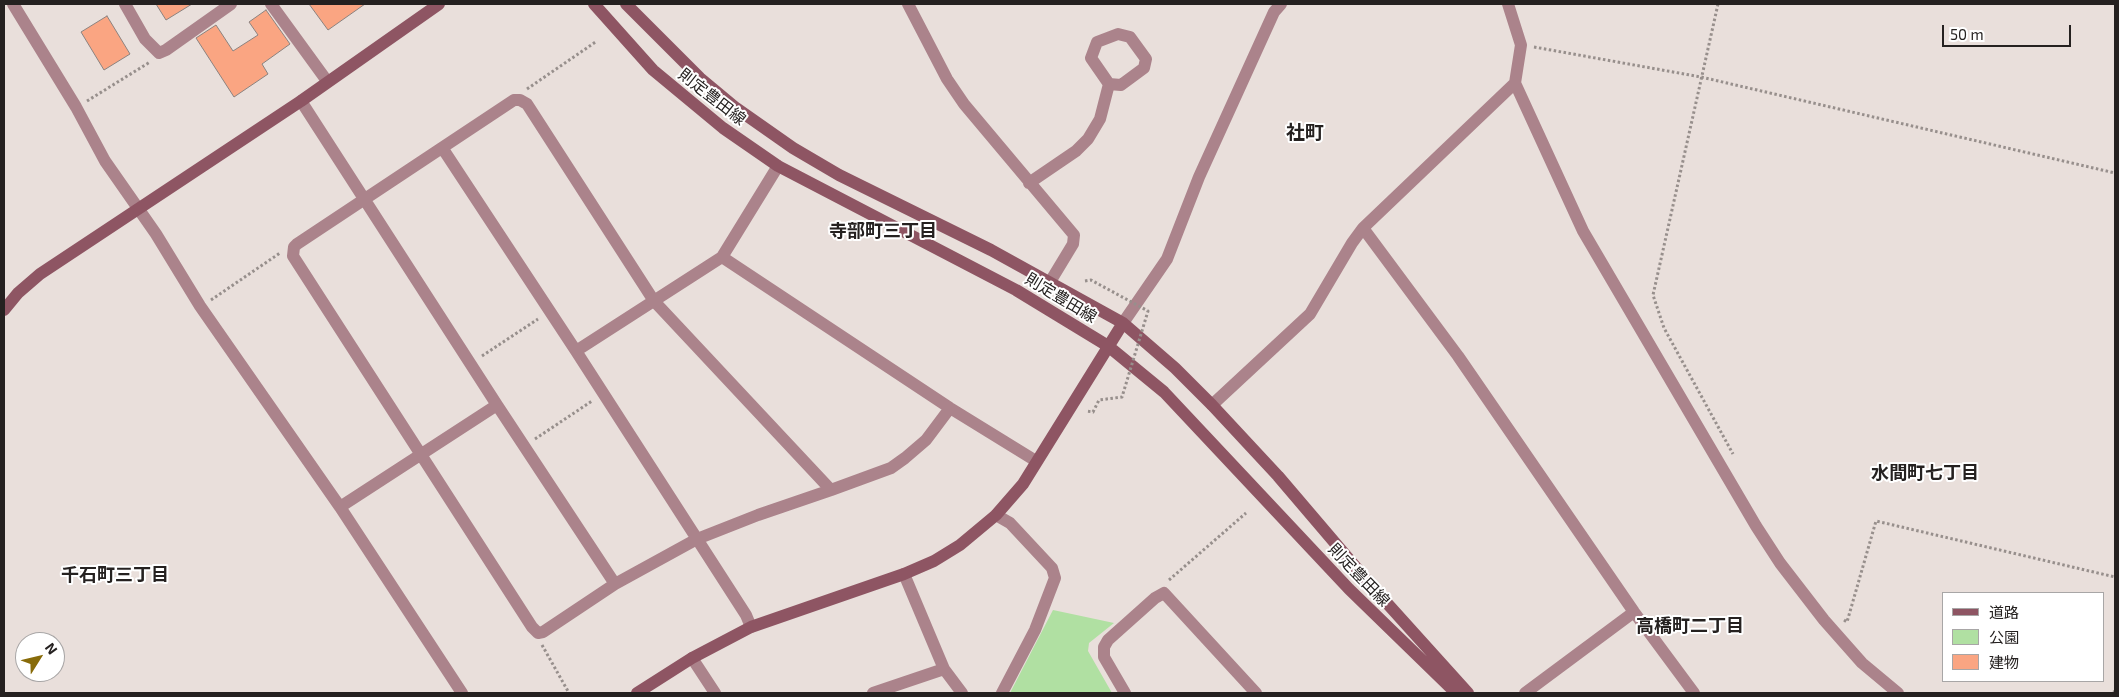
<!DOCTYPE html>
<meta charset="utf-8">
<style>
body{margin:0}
#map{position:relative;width:2119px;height:697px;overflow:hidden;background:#e9dfdb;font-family:"Exo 2","Noto Sans JP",sans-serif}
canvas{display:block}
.frame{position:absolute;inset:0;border:5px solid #252120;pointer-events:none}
.legend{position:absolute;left:1942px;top:592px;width:162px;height:90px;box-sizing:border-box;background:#fff;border:1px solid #a8a6a6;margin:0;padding:6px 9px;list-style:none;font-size:15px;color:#252120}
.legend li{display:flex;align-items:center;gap:10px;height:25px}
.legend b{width:25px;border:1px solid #a8a6a6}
.north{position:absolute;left:15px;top:632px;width:50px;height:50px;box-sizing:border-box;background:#fff;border:1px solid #a8a6a6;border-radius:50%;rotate:54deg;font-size:14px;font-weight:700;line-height:20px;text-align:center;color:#252120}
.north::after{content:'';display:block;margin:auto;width:18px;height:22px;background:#886b09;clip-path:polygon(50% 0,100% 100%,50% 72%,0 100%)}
.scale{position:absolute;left:1942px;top:25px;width:129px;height:22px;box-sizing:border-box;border:2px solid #252120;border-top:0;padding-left:6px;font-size:15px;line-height:18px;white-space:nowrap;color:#252120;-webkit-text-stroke:4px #fff;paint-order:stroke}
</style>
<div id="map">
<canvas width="2119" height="697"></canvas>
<div class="frame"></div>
<ul class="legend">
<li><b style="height:6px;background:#8e5563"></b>道路</li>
<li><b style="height:14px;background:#b0e0a2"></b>公園</li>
<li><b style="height:14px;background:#faa582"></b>建物</li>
</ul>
<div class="north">N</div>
<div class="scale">50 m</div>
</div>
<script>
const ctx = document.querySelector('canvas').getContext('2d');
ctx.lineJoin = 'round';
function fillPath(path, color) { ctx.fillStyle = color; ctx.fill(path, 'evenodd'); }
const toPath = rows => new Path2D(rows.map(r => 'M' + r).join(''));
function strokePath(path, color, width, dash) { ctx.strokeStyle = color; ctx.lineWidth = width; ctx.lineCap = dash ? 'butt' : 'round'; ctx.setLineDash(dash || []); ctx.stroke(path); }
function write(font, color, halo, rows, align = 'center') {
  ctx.font = font + ' "Exo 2","Noto Sans JP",sans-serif'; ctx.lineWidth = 4; ctx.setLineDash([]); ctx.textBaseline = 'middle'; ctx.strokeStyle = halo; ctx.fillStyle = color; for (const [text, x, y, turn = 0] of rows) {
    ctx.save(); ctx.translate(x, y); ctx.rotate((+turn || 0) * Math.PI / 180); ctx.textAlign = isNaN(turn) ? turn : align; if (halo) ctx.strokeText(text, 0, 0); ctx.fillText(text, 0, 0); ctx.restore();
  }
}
const green = toPath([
 [1053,610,1114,623,1089,643,1088,651,1112,693,1010,693]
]);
const building = toPath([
 [156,4,192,4,166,20,156,4],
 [309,4,365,4,328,30,309,4],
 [266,10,290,44,262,64,268,74,234,97,196,38,216,25,233,51,258,35,249,22,266,10],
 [107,16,130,54,104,70,81,32,107,16]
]);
const path = toPath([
 [1718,4,1653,295,1664,328,1733,454],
 [1534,47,1701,77,2115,173],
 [527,89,597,41],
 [87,101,150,62],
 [211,300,280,253],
 [482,356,538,319],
 [535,439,592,401],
 [1169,580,1246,513],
 [1844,620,1847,622,1876,521,2115,577],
 [542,645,569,693],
 [2114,693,2115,688]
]);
const street = toPath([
 [13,4,76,107,105,161,156,234,200,306,340,507,462,693],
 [125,4,145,39,159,53,166,50,231,4],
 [271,4,327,81],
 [908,4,947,79,964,104,1074,235,1073,244,1050,282],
 [1508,4,1521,45,1515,83,1583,231,1756,526,1780,563,1824,620,1862,663,1898,693],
 [514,100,520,100,527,104,654,301,831,490,758,515,697,539,615,584,543,632,538,633,532,627,293,256,294,247,297,244,514,100],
 [301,101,497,405,615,584],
 [443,149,576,351,746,615,751,627],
 [1029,183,1076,151,1088,139,1100,119,1109,84,1091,58,1097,42,1118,34,1130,37,1146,59,1144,68,1121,85,1109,84],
 [1363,228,1458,356,1634,612,1694,693],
 [722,257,950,408,1036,461],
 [1123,323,1167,259,1199,177,1274,12,1281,4],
 [576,351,722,257,778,166],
 [1212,405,1310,314,1352,243,1363,228,1515,83],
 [831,490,891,468,905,458,926,440,950,408],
 [340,507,497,405],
 [996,515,1010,523,1052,568,1055,578,1035,630,1002,693],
 [904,574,944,669,962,693],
 [692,658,715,693],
 [873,693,944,669],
 [1125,693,1104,657,1104,647,1108,640,1155,598,1164,593,1256,693],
 [1525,693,1634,612]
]);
const secondary = toPath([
 [594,4,653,70,723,128,778,166,1016,290,1108,346,1164,392,1349,589,1456,693],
 [626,4,700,78,736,108,793,148,839,175,991,250,1123,323,1175,368,1212,405,1278,476,1376,591,1468,693],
 [4,310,18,293,40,274,301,101,439,4],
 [637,693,692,658,751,627,904,574,934,561,960,545,996,515,1023,484,1123,323]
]);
const pathBridge = toPath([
 [1085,281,1091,280,1148,311,1122,397,1099,400,1093,412,1086,411]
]);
const streetNames = [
 ["則定豊田線",712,97,38],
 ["則定豊田線",1061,298,31],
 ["則定豊田線",1359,575,46]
];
const neighbourhoodNames = [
 ["寺部町三丁目",883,231],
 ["水間町七丁目",1925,473],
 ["千石町三丁目",115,575],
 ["高橋町二丁目",1690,626]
];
const quarterNames = [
 ["社町",1305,133]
];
fillPath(green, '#b0e0a2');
fillPath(building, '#faa582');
strokePath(building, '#8b827f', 1);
strokePath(path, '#978f8c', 3, [2.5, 2.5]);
strokePath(street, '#ab838b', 12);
strokePath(secondary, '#8e5563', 12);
strokePath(pathBridge, '#978f8c', 3, [2.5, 2.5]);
write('16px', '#252120', '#fff', streetNames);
write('bold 18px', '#252120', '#fff', neighbourhoodNames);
write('bold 19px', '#252120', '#fff', quarterNames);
</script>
